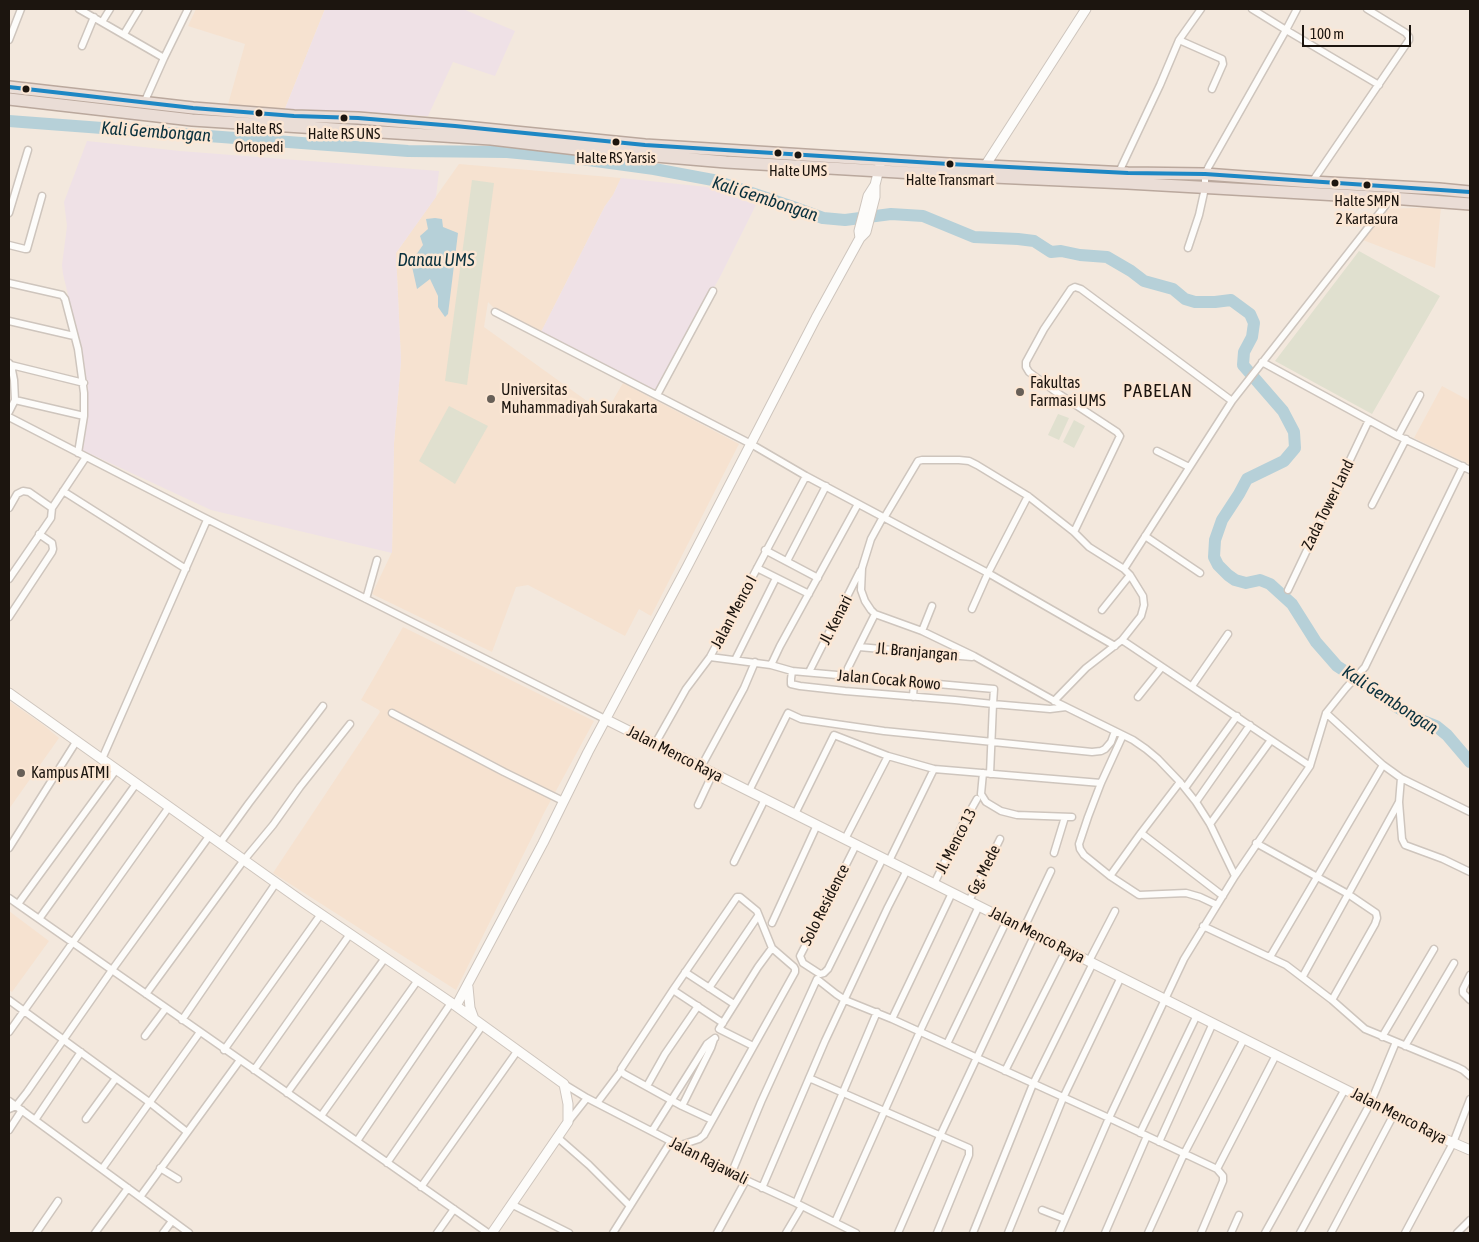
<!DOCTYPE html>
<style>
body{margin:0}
#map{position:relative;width:1479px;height:1242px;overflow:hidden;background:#f3e8dd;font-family:"Asap Condensed",sans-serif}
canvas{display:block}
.frame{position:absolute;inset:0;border:10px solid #1c150f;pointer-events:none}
.scale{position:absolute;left:1302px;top:25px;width:109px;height:22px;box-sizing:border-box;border:2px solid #1c150f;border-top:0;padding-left:6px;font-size:15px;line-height:18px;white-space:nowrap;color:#1c150f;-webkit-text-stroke:4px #fce7d4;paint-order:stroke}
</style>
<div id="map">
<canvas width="1479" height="1242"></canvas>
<div class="frame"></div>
<div class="scale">100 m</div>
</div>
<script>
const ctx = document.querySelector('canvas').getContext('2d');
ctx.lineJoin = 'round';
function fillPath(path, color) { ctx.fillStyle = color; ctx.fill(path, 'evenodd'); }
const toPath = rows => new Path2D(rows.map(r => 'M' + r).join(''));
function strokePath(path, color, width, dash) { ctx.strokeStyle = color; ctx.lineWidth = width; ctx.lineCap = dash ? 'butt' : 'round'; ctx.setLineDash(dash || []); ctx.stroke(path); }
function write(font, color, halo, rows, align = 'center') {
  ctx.font = font + ' "Asap Condensed",sans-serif'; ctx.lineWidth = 5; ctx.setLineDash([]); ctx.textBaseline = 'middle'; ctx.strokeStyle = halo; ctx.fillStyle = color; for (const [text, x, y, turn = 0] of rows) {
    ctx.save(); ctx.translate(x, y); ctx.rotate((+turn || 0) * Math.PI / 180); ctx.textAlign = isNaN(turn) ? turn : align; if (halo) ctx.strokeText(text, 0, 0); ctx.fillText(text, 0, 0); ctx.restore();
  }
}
const built = toPath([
 [196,9,325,9,284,111,227,108,245,44,188,26],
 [459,164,621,178,613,195,605,206,541,332,496,310,488,302,484,327,605,414,623,383,739,444,651,616,639,609,625,636,528,585,516,587,492,652,372,594,392,552,394,443,401,361,396,253],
 [1441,207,1435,268,1363,240,1384,209],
 [1442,386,1470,401,1470,465,1414,438],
 [403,627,594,721,545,811,456,990,273,873,380,712,379,710,361,700],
 [9,701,42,724,59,738,9,809],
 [9,911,49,941,12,992,9,990]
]);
const medical = toPath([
 [325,9,463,9,515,31,495,76,453,62,428,116,284,111],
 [87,141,180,151,439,171,436,197,396,253,401,361,394,443,392,553,211,510,82,450,88,390,77,333,63,274,62,265,67,226,64,202],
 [621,178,707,187,756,205,721,275,656,393,541,332,605,206,613,195]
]);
const green = toPath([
 [472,180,494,183,467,385,445,381],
 [1359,251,1440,296,1372,414,1275,361],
 [449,406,488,426,455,484,419,461],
 [1058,414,1069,418,1059,440,1048,435],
 [1074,420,1085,426,1074,448,1063,442]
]);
const water = toPath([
 [435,218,442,219,443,227,458,233,448,314,445,317,438,307,438,296,430,279,417,289,411,262,423,245,420,236,428,229,426,219]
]);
const river = toPath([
 [9,121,408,151,507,152,581,159,654,169,713,180,793,207,823,218,845,220,891,214,923,216,974,237,1018,239,1034,241,1051,252,1061,251,1080,255,1107,257,1131,271,1144,281,1173,289,1185,299,1195,302,1215,302,1231,300,1250,314,1254,323,1252,337,1244,352,1243,365,1283,411,1294,432,1295,448,1284,461,1247,479,1239,494,1222,520,1215,540,1214,557,1218,565,1228,575,1235,580,1246,583,1260,580,1270,584,1292,604,1316,642,1337,666,1380,694,1395,706,1416,718,1436,726,1447,735,1470,762]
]);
const street = toPath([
 [79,9,164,58],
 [1201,9,1179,40,1222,59,1223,64,1212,89],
 [1252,9,1286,30,1297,9],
 [102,22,110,9],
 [124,34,139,9],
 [9,40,21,9],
 [82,46,94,17],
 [144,103,164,58,188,9],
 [1119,172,1160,85,1179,40],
 [1312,182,1409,40,1409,37,1406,33,1367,9],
 [9,213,28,150],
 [9,245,25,249,27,249,42,196],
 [1188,248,1199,215,1205,188,1205,174,1209,166,1286,30,1379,85],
 [9,283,62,295,65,299,78,349,84,393,84,416,78,453],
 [495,312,751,444,806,476,988,573,1115,646],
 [9,321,74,336],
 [1262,362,1398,436,1470,470],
 [11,365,84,383],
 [657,395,713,291],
 [15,400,84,416],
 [9,412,15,400,14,380,11,365,9,363],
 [9,417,203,517,605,719],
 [1398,436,1420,395],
 [1157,451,1189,467],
 [63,491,186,569],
 [1372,505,1406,439],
 [9,508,17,494,23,491,29,492,52,508,86,457],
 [883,517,871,539,862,568,861,590,865,601,871,610,875,614,922,631,974,656,1060,704,1133,740,1146,749,1158,759,1180,782,1196,802,1210,824,1235,876,1184,959,1109,1118,1059,1233],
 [884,518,918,461,922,460,959,460,969,461,977,465,1028,496,1074,532,1089,547,1124,569,1130,575,1143,596,1144,605,1141,616,1122,640,1086,668,1054,701],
 [1074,532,1120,436,1117,432,1056,392,1029,372,1026,367,1026,362,1044,329,1071,289,1075,287,1081,289,1232,401],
 [1145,536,1200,573],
 [765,550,818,578],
 [787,561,826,486],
 [757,568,809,594],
 [1124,569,1232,401,1400,187],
 [9,579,51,518,52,508],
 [1288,590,1369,420],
 [366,599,377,560],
 [972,609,988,573,1028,496],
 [1102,610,1130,575],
 [9,617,52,552,53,549,52,543,39,534],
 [922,631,932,606],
 [1122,640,1310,766],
 [859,647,972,657],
 [710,657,771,665,780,646,858,504],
 [735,660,776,578],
 [771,665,792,671],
 [809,672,860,571],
 [846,676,848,668,875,614],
 [1192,686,1228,634],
 [913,697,914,682],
 [1138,697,1162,667],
 [392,713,504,772,563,801],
 [1326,713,1383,765,1401,778,1470,812],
 [1123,735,1101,783,1088,817,1079,844,1080,849,1084,855,1110,876,1139,895,1186,893,1200,897,1217,905],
 [655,744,686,689,710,657,806,476],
 [102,759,207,520],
 [701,767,744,688,755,662],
 [983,773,981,794,986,802,1001,811,1017,815,1072,817],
 [990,774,993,704,994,689,792,671,791,679,791,684,800,686,845,691,955,700,993,704,1050,709,1066,707],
 [1401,778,1399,802,1402,839,1405,845,1443,859,1470,872],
 [1180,782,1141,833,1223,896],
 [1185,788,1237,716],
 [749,791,788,713,801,719,884,731,1092,752,1101,751,1105,749,1111,742,1115,731],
 [1196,802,1250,725],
 [698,805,713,773],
 [795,814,834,735,888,756,934,769,1101,783],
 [1210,824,1271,740],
 [845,839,888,756],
 [220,843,249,803,323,706],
 [1256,843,1348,894,1376,913,1377,918,1375,924,1332,1000],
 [856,845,800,956,803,963,820,974,824,973,828,969,883,858],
 [9,848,76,742],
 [1054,853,1065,817],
 [889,861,934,769],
 [734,862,765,799],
 [1110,876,1141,833],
 [1235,876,1310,766,1326,713,1346,688,1365,667,1463,466],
 [934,884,964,822,977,799],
 [9,898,488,1233],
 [969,901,1000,839],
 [18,904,116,770],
 [39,919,136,784],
 [772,923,817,825],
 [1203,926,1286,965,1332,1000,1365,1029,1457,1067,1463,1070,1470,1076],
 [1024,928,1051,871],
 [1270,957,1383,765],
 [1089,961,1115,911],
 [685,972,734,1004],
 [1470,975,1463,989,1463,993,1470,1000],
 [1303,976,1399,802],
 [709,988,758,916],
 [673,990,723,1023],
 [146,994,244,860,273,825,300,787,350,724],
 [9,1000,149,1102,187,1132],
 [892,1019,952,893],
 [182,1020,276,883],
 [9,1032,169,807],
 [145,1036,166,1008],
 [1382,1037,1434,949],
 [947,1044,1007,920],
 [1405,1046,1454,963],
 [224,1050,321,914],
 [254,1070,350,934],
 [1005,1071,1066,950],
 [809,1078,969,1148,969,1155,937,1233],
 [564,1084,587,1098,746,1180,796,1203,856,1233],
 [647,1086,665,1054,698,1006],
 [287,1093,385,958],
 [9,1101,189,1233],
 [597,1103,621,1071],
 [682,1106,711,1048,714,1039],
 [9,1109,16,1106,27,1092,112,970,210,835],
 [321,1116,418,980],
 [86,1119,116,1078],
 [35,1120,81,1052],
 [712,1120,682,1106,624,1074,621,1071,621,1069,673,990,737,897,740,897,757,911,772,948],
 [568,1122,587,1098],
 [9,1130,22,1110],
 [652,1131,697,1060,707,1044,715,1038],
 [1140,1133,1197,1015],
 [557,1137,589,1165,630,1206],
 [357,1141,451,1003],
 [1159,1142,1213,1023],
 [681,1145,699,1139,704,1135,795,972,795,969,794,967,772,948,758,967,719,1029,753,1046],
 [387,1163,482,1026],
 [160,1168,178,1179],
 [102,1169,200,1032],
 [1217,1169,1276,1055],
 [732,1172,761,1102,817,979,836,994,845,1000,892,1019,1109,1118,1217,1169,1223,1176,1223,1181,1201,1233],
 [421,1187,518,1050],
 [762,1188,825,1041,888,907,907,870],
 [140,1197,240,1060],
 [796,1203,877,1012],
 [511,1204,569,1233],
 [1042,1210,1065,1219],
 [835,1222,921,1029,979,906],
 [36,1233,58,1201],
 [95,1233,128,1188],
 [163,1233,172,1221],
 [437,1233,454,1209],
 [613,1233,671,1141],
 [717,1233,746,1180],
 [786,1233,802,1206],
 [898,1233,940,1136,1035,934],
 [973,1233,1033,1084,1093,963],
 [1008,1233,1063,1098,1121,977],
 [1105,1233,1147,1136],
 [1148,1233,1184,1154,1244,1039],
 [1231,1233,1239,1215],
 [1265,1233,1345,1089],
 [1300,1233,1371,1102,1396,1042],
 [1331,1233,1394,1114],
 [1405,1233,1453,1143,1470,1099],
 [1457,1233,1470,1220]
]);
const secondary = toPath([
 [985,166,1086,9],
 [860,238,859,231,865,208,868,196,875,185],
 [9,693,303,902,456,1006,543,843,588,752,687,567,816,318,860,238,866,232,875,197,875,185,880,165],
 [605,719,1440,1137,1470,1150],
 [468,987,470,1008,474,1019],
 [456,1006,564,1084,568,1104,568,1122,492,1233]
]);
const highway = toPath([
 [9,87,193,108,294,116,358,118,455,126,645,145,949,164,1128,173,1205,174,1312,182,1439,189,1470,192],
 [9,99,192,120,491,139,585,150,726,162,949,175,1127,183,1391,198,1470,204]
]);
const bus1 = toPath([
 [9,87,193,108,294,116,358,118,455,126,645,145,949,164,1128,173,1205,174,1470,192]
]);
const markers = [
 [26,89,4.5,"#1c150f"],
 [259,113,4.5,"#1c150f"],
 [344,118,4.5,"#1c150f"],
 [616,142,4.5,"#1c150f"],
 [778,153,4.5,"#1c150f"],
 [798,155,4.5,"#1c150f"],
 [950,164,4.5,"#1c150f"],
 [1335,183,4.5,"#1c150f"],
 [1367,185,4.5,"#1c150f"],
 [1020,392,5,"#675f57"],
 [491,399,5,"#675f57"],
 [21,773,5,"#675f57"]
];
const busNames = [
 ["Halte RS",259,129],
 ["Ortopedi",259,147],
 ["Halte RS UNS",344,134],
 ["Halte RS Yarsis",616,158],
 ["Halte UMS",798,171],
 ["Halte Transmart",950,180],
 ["Halte SMPN",1367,201],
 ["2 Kartasura",1367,219]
];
const poiNames = [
 ["Fakultas",1030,383],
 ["Farmasi UMS",1030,401],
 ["Universitas",501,390],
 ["Muhammadiyah Surakarta",501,408],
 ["Kampus ATMI",31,773]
];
const streetNames = [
 ["Zada Tower Land",1328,505,-64],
 ["Jalan Menco I",734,612,-62],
 ["Jl. Kenari",836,620,-63],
 ["Jl. Branjangan",917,652,5],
 ["Jalan Cocak Rowo",889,680,5],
 ["Jalan Menco Raya",675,754,27],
 ["Jl. Menco 13",956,841,-63],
 ["Gg. Mede",984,870,-63],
 ["Solo Residence",825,905,-63],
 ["Jalan Menco Raya",1037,935,27],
 ["Jalan Menco Raya",1399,1116,27],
 ["Jalan Rajawali",709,1161,27]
];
const waterNames = [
 ["Kali Gembongan",156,132,4],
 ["Kali Gembongan",765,199,18],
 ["Danau UMS",436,260],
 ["Kali Gembongan",1390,700,33]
];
const quarterNames = [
 ["PABELAN",1158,391]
];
fillPath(built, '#f6e2d0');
fillPath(medical, '#efe1e6');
fillPath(green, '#e0e0cf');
fillPath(water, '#b6d0d8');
strokePath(river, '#b6d0d8', 12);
strokePath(street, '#cec5bd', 9);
strokePath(secondary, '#cec5bd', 11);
strokePath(highway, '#baa89d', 14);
strokePath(street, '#fdfcfa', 6);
strokePath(secondary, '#fdfcfa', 9);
strokePath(highway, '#eaddd6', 11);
strokePath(bus1, '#1d87c4', 4);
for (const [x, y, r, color] of markers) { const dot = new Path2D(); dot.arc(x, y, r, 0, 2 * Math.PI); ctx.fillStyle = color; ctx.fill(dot); strokePath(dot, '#fce7d4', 2); }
write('15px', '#1c150f', '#fce7d4', busNames);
write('16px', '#1c150f', '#fce7d4', poiNames, 'left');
write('16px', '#1c150f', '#fce7d4', streetNames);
write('italic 18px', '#0a313e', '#fce7d4', waterNames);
ctx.letterSpacing = '1px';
write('19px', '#1c150f', '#fce7d4', quarterNames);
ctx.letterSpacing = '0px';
</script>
